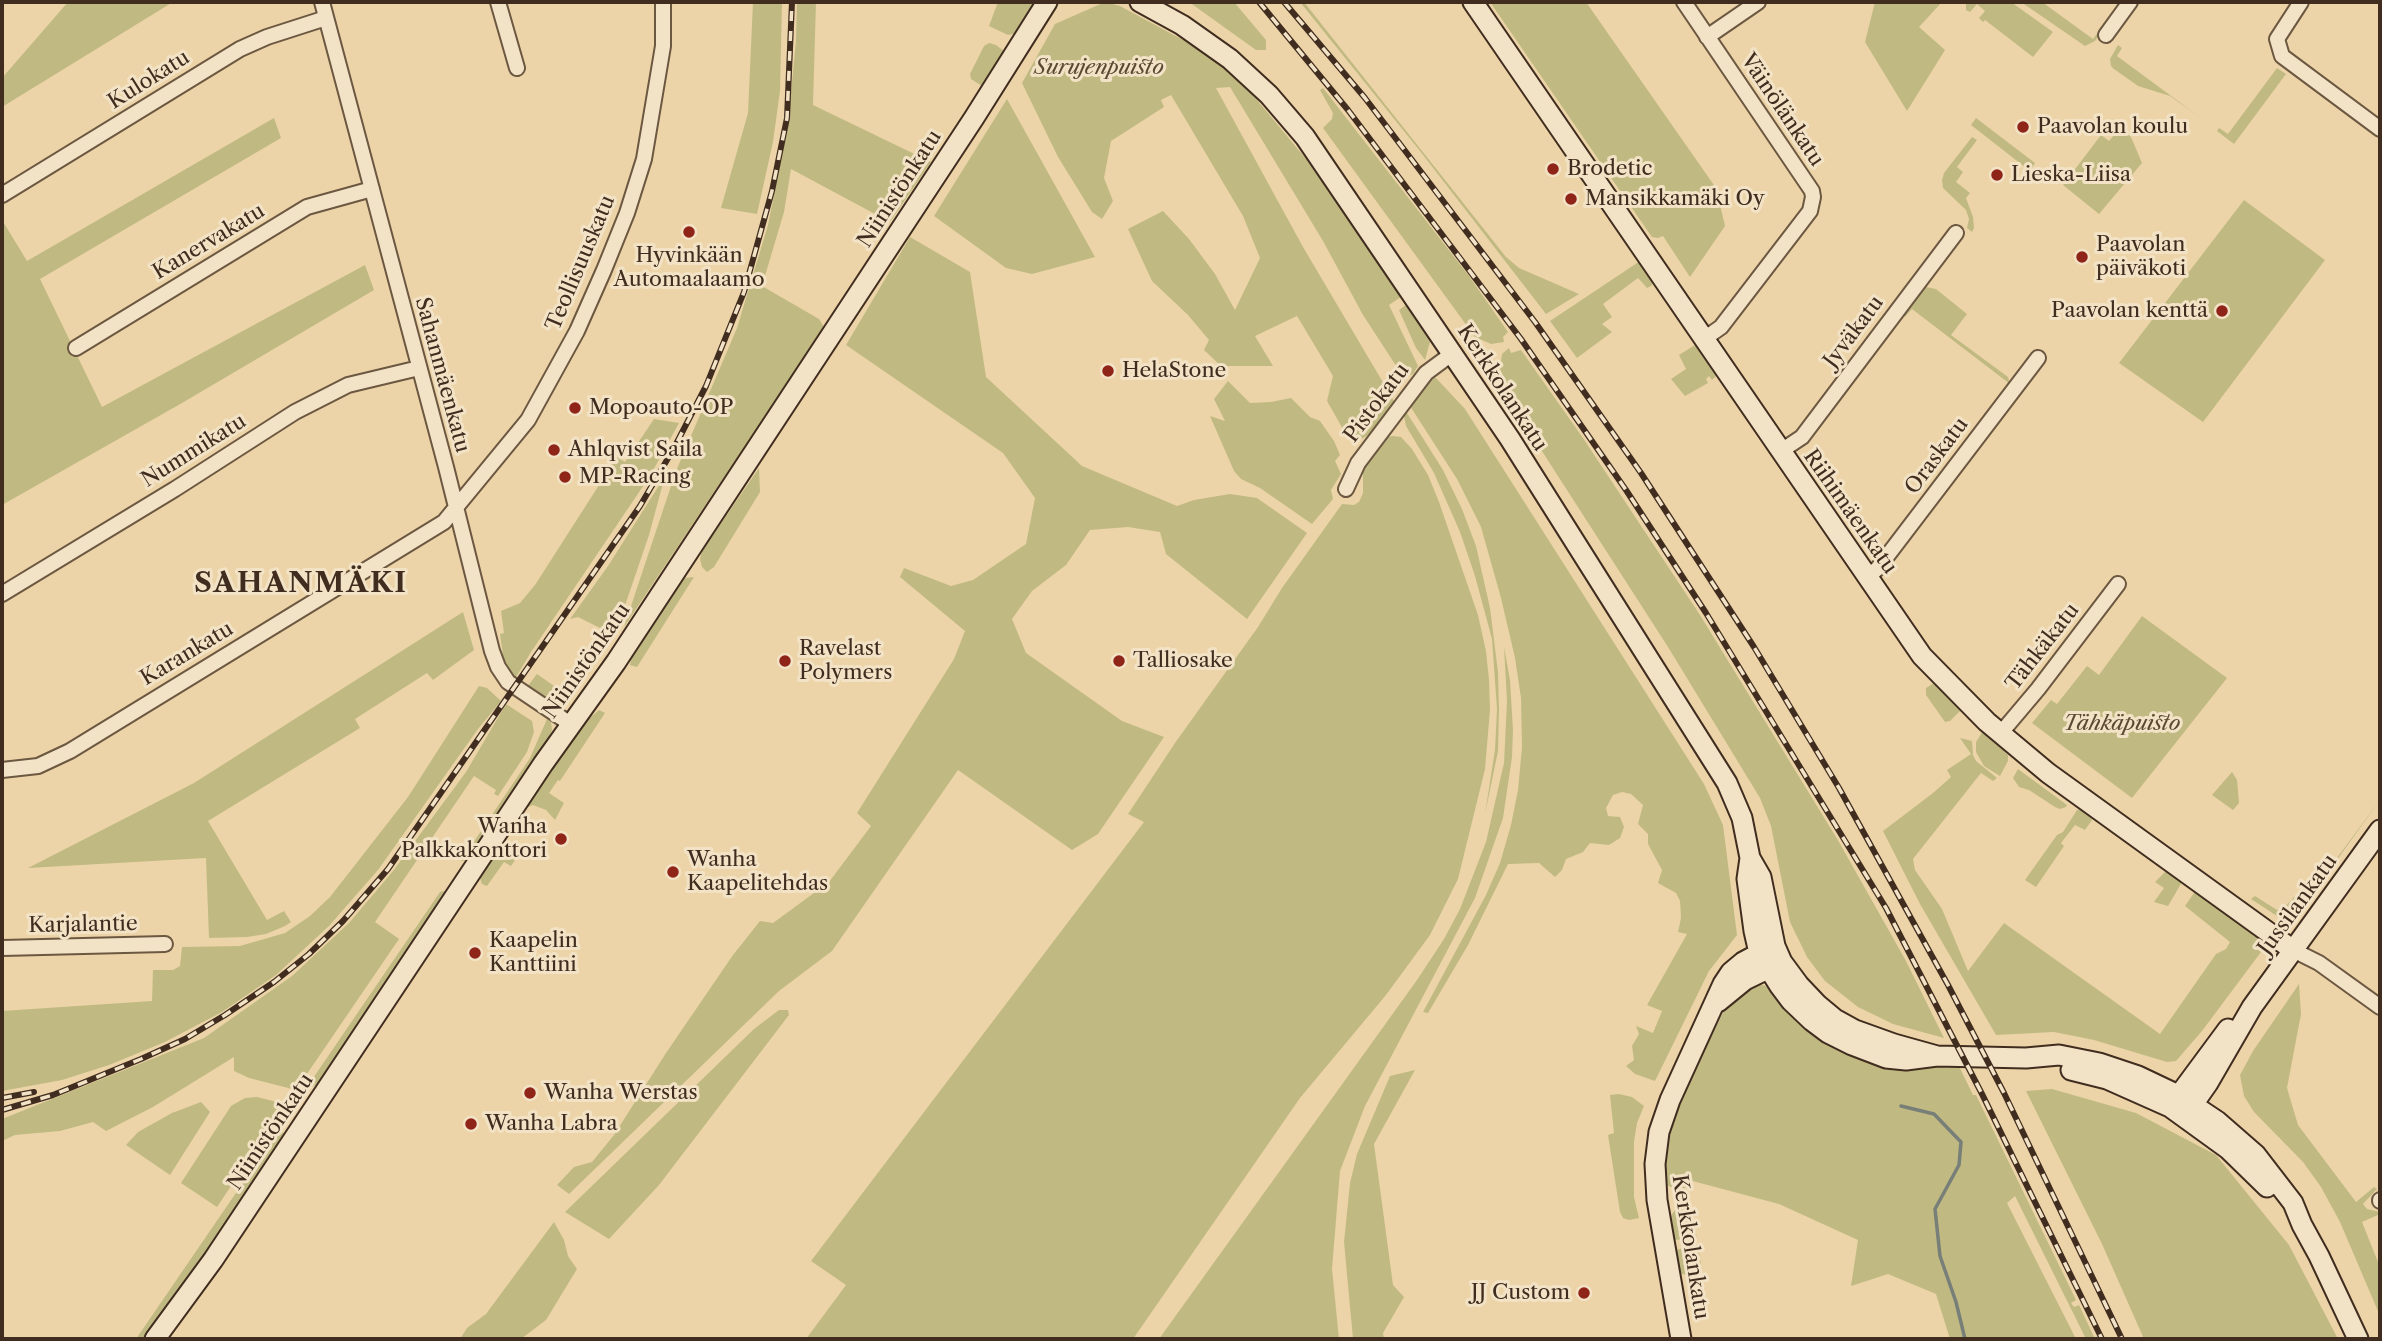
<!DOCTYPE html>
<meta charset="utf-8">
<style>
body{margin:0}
#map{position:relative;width:2382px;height:1341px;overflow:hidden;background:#ecd4a8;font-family:"Libre Caslon Text",serif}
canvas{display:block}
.frame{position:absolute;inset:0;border:4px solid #412d1f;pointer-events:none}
</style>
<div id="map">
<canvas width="2382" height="1341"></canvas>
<div class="frame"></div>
</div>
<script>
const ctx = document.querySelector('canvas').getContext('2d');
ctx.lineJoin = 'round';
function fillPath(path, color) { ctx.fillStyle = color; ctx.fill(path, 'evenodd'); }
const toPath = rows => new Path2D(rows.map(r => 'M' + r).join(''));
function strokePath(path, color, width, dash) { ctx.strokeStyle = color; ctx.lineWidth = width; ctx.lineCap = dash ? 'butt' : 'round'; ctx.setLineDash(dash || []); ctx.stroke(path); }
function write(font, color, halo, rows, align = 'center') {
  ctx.font = font + ' "Libre Caslon Text",serif'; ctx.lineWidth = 6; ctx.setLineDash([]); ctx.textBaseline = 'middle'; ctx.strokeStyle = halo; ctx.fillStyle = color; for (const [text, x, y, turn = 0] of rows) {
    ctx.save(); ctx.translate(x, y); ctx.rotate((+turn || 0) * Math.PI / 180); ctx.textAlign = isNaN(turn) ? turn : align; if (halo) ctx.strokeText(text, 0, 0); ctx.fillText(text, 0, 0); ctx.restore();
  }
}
const green = toPath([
 [68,2,173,2,2,107,2,78],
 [753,2,782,2,780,91,773,142,757,214,721,208,748,113],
 [797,2,816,2,813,105,931,162,890,222,791,169,784,212,762,286,819,319,824,327,624,627,676,471,737,328,768,225,788,124,796,41],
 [998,2,1037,2,1018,33,1008,35,989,26],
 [1105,2,1120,6,1183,40,1185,39,1243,83,1306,159,1401,297,1389,305,1418,366,1413,374,1404,378,1363,315,1323,241,1230,87,1216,88,1303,247,1394,401,1370,434,1354,443,1344,431,1327,401,1333,376,1297,316,1255,336,1273,366,1221,366,1204,350,1209,340,1188,315,1152,281,1128,229,1163,211,1189,239,1215,274,1235,310,1260,258,1243,216,1171,95,1161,100,1164,107,1111,141,1104,178,1113,201,1102,219,1092,212,1058,157,1022,83,1055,24],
 [1189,2,1234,2,1266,40,1266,50,1256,50],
 [1300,2,1304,2,1506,257,1519,268,1579,294,1546,314,1420,151],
 [1490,2,1586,2,1716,188,1725,226,1690,277,1663,236,1658,238,1652,237,1647,230],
 [1875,2,1942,2,1919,27,1945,50,1907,111,1865,42],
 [1966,2,2011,2,2053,32,2033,57,1985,20,1983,22,1979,18,1985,11,1977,4,1970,12,1966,10],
 [2021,2,2042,2,2093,39,2115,9,2118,10,2095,41,2085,46],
 [989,43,996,45,1004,51,1004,54,982,86,971,79,970,74,984,46],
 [2118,45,2122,48,2117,56,2201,118,2170,96,2138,86,2114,69,2111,66,2110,59],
 [2277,68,2286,74,2234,144,2217,131,2219,128,2228,134],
 [1323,88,1469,276,1508,332,1503,337,1504,342,1491,344,1475,337,1323,128,1332,119,1333,113,1320,90],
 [1007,99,1095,257,1032,274,1006,268,934,216],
 [274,118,281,138,40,279,102,407,365,265,374,290,182,403,2,505,2,220,27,261],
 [1976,118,2035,163,2030,171,1971,125],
 [2120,128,2131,137,2142,163,2099,214,2063,185,2101,135,2109,141],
 [1972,137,1977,140,1957,167,1963,172,1956,182,1970,193,1966,198,1973,217,1974,228,1972,232,1967,228,1969,219,1966,210,1943,188,1942,180,1944,173],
 [2244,200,2325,260,2203,422,2119,363],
 [910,237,970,272,986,377,1082,466,1177,506,1194,500,1230,494,1257,498,1307,533,1247,619,1166,554,1160,532,1128,527,1090,530,1066,565,1032,591,1012,619,1026,653,1122,721,1164,737,1098,834,1072,850,958,770,832,951,779,991,569,1194,557,1185,574,1167,592,1162,614,1135,666,1053,733,955,760,921,773,923,829,882,871,826,857,813,954,659,965,631,900,577,904,568,951,586,973,580,1026,544,1035,498,1003,453,846,345],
 [1640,261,1654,282,1651,286,1647,288,1638,278,1603,304,1612,317,1602,324,1612,332,1577,358,1550,321],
 [1926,287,1936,289,1967,314,1951,335,2008,377,2010,384,1912,309,1905,317,1903,315],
 [1407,304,1430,342,1425,360,1416,348,1399,310],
 [1695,345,1698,346,1717,375,1712,380,1709,376,1706,379,1708,383,1685,396,1671,379,1686,369,1679,355],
 [1509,348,1511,353,1521,350,1583,438,1700,615,1839,842,1906,961,1944,1038,1893,1024,1858,1007,1825,981,1807,957,1790,922,1771,826,1760,798,1668,647,1529,431,1500,369,1502,354],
 [1433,378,1436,378,1465,409,1704,784,1723,825,1737,935,1709,971,1655,1081,1635,1074,1626,1066,1634,1060,1632,1046,1639,1034,1636,1026,1653,1033,1662,1011,1647,1005,1687,934,1678,932,1681,918,1680,901,1676,893,1658,883,1662,870,1648,844,1648,834,1638,824,1643,805,1631,794,1622,792,1613,795,1606,808,1608,816,1620,817,1624,827,1620,838,1609,845,1590,843,1583,852,1566,859,1562,870,1555,877,1539,863,1508,864,1468,945,1428,1013,1423,1012,1486,895,1500,863,1511,825,1518,790,1522,747,1521,698,1515,658,1501,598,1481,527,1457,479,1410,406],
 [1228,381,1250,403,1271,402,1291,398,1310,417,1320,421,1334,441,1340,455,1335,461,1341,474,1331,490,1333,499,1312,524,1260,488,1241,479,1234,471,1210,416,1225,421,1214,399],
 [1407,413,1443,470,1462,509,1476,546,1490,608,1498,672,1499,709,1498,751,1485,814,1495,750,1497,709,1492,639,1475,576,1460,532,1434,473,1406,426,1404,416],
 [654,419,679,423,650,476,531,652,515,679,504,662,500,634,504,633,501,611,520,603,535,585,617,457,625,462],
 [1393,436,1401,437,1412,449,1428,475,1439,502,1478,615,1486,651,1489,680,1490,710,1485,769,1458,879,1430,935,1386,995,1300,1098,1133,1339,806,1339,846,1285,811,1261,1144,822,1128,814,1175,743,1258,627,1282,588,1342,504,1354,505,1359,502,1363,493,1363,470,1387,437],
 [759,468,760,492,714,567,707,572,702,567,700,559,702,551],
 [665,476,649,535,616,632,606,631,578,617,570,619,608,566],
 [694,577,637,667,630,665,632,655,680,584,685,578],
 [463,612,474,650,433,680,427,673,355,719,360,728,208,821,267,920,284,911,291,922,285,926,266,934,247,937,209,938,206,858,28,868,194,783],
 [2142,616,2227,678,2132,798,2032,723,2051,700,2057,704,2087,666,2099,675],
 [1504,647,1510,680,1513,730,1512,757,1503,818,1475,898,1365,1106,1340,1171,1332,1269,1339,1339,1159,1339,1417,980,1444,939,1460,909,1486,842,1504,763,1507,701],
 [592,656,595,658,572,690,550,702,527,687,537,674,564,693,569,691],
 [1934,683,1961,710,1950,721,1945,722,1926,695,1926,688],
 [479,686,487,688,501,701,478,729,378,870,329,926,276,975,222,1012,165,1042,109,1065,62,1080,2,1091,2,1011,152,1001,153,970,173,970,180,966,182,947,240,946,285,933,310,916,330,897,408,797],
 [506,704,532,721,534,732,527,752,498,796,494,794,496,790,474,776,375,922,399,939,296,1090,249,1078,234,1071,234,1057,153,1107,106,1131,93,1122,60,1131,15,1135,2,1141,2,1119,204,1038,292,976,349,923,393,871,466,772],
 [599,710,605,713,560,781,558,780,549,793,564,803,555,820,546,810,533,805,528,807,526,803,585,722],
 [547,719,551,722,552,730,547,745,468,860,461,861,530,758],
 [1983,731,2008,755,2008,761,2000,776,1984,766,1976,752,1976,742],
 [1960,738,1972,741,1973,755,1976,761,1997,778,1993,781,1981,773,1913,859,1915,870,1942,909,1968,971,2004,923,2160,1034,2216,954,2226,949,2230,942,2185,906,2194,893,2197,893,2267,944,2202,1031,2176,1061,2167,1062,2094,1040,2054,1032,1996,1035,1920,904,1883,831,1933,793,1951,777,1947,770,1971,754],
 [2018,769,2067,805,2066,807,2060,809,2055,807,2029,790,2019,787,2013,778],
 [2232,772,2237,780,2239,803,2233,810,2212,795],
 [2380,800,2301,910,2287,917,2277,916,2251,899,2255,896,2277,910,2282,910,2296,895,2305,901],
 [2081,809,2091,816,2092,820,2085,830,2075,825,2061,843,2064,846,2036,887,2025,880,2057,835,2063,832,2077,810],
 [498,849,517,857,511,866,504,862,487,886,482,884,480,878,483,870],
 [2166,871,2182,882,2168,906,2154,902,2164,888,2155,882],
 [444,891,447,893,324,1081,305,1090,440,892],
 [2299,984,2301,1014,2287,1088,2298,1125,2356,1202,2374,1187,2377,1189,2363,1204,2367,1209,2380,1212,2380,1214,2362,1222,2380,1267,2380,1316,2340,1222,2321,1187,2303,1162,2254,1112,2244,1096,2240,1075,2253,1051],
 [1753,985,1763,985,1958,1064,1973,1095,1976,1095,2076,1300,2071,1303,2074,1307,2079,1305,2095,1339,2086,1339,2015,1196,2007,1203,2076,1339,1950,1339,1936,1294,1888,1274,1851,1286,1858,1240,1779,1204,1685,1179,1686,1188,1676,1189,1664,1184,1669,1130,1679,1100,1729,1001],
 [779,1010,788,1010,789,1015,659,1185,609,1239,565,1212,754,1029],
 [1415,1070,1374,1144,1393,1285,1404,1297,1383,1333,1384,1339,1353,1339,1344,1242,1350,1183,1357,1154,1390,1076],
 [2052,1089,2136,1113,2216,1155,2289,1245,2338,1339,2144,1339,2102,1244,2026,1091],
 [1619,1094,1632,1097,1644,1106,1637,1123,1634,1142,1634,1197,1639,1218,1629,1220,1623,1218,1620,1212,1608,1135,1614,1133,1610,1095],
 [257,1097,273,1101,283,1108,217,1207,181,1183,231,1106,245,1098],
 [201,1102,210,1112,170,1175,126,1145,138,1132,172,1113],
 [279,1130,288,1136,200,1265,144,1339,136,1339],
 [1689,1207,1697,1238,1674,1240,1671,1219,1672,1214,1677,1208],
 [554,1222,564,1240,568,1256,577,1269,546,1320,521,1339,460,1339,467,1328,486,1314],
 [1698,1244,1702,1272,1686,1275,1680,1273,1676,1250]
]);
const stream = toPath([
 [1901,1106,1934,1114,1961,1142,1959,1165,1935,1209,1940,1256,1956,1302,1965,1339]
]);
const street = toPath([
 [322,2,446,467,492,651,498,667,508,682,572,725],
 [498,2,517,68],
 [1684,2,1812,191,1813,197,1810,211,1721,327,1704,339],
 [2301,2,2277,39,2282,56,2380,129],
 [2106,35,2130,2],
 [1707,37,1758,2],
 [2,195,240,49,267,37,326,18],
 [76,348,307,207,372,189],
 [1781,451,1802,437,1956,233],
 [1346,489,1358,463,1426,373,1453,353],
 [1868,577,1878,568,2038,358],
 [2,594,175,489,295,412,348,385,419,368],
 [2000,734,2038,689,2118,584],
 [2,770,38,766,70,751,444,522,528,420,577,331,604,270,627,213,644,159,663,46,663,2],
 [2,948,165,944],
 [2293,950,2319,963,2380,1007],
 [2380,1201,2380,1200]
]);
const secondary = toPath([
 [1140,2,1182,25,1230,59,1269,95,1305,137,1510,439,1727,783,1742,818,1750,858,1747,879,1754,931,1759,953,1779,985,1791,1001,1812,1021,1828,1033,1852,1045,1886,1058,1906,1060,1937,1056],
 [1473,2,1922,656,1987,722,2048,773,2293,950],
 [1750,858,1761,877,1775,946,1782,962,1799,985,1817,1004,1835,1019,1855,1030,1894,1044,1937,1056,2026,1058,2059,1055,2099,1063,2138,1076,2178,1095,2217,1121,2256,1155,2293,1203,2302,1225,2319,1256,2358,1339],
 [1718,1002,1745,980,1778,964],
 [2071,1070,2107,1079,2170,1107,2228,1149,2267,1187],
 [2171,1106,2228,1029],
 [2185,1116,2208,1083,2252,1007,2380,830],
 [155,1339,213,1260,543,764,616,662,974,118,1047,2],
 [1681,1339,1657,1200,1655,1164,1659,1132,1670,1100,1723,984,1731,972,1743,962,1771,947]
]);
const rail = toPath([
 [1259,2,1348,110,1521,339,1626,490,1706,613,1886,908,1982,1094,2102,1339],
 [1284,2,1365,98,1535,322,1641,473,1754,647,1839,788,1948,985,2004,1093,2122,1339],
 [2,1098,34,1092],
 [2,1110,53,1095,141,1059,185,1039,225,1015,274,982,309,954,343,921,388,869,640,506,674,448,706,386,744,292,772,191,787,118,792,2]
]);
const markers = [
 [2023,127,7,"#8f2418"],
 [1553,169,7,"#8f2418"],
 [1997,175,7,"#8f2418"],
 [1571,199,7,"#8f2418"],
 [689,232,7,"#8f2418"],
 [2082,257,7,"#8f2418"],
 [2222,311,7,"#8f2418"],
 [1108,371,7,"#8f2418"],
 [575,408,7,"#8f2418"],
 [554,450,7,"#8f2418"],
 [565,477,7,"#8f2418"],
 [785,661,7,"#8f2418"],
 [1119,661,7,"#8f2418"],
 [561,839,7,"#8f2418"],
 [673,872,7,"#8f2418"],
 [475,953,7,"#8f2418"],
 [530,1093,7,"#8f2418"],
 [471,1124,7,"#8f2418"],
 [1584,1293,7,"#8f2418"]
];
const parkNames = [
 ["Surujenpuisto",1099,68],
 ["Tähkäpuisto",2122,724]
];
const streetNames = [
 ["Kulokatu",149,80,-32],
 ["Väinölänkatu",1782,110,56],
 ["Niinistönkatu",900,189,-57],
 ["Kanervakatu",209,242,-31],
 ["Teollisuuskatu",581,263,-67],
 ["Jyväkatu",1854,332,-53],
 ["Sahanmäenkatu",442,375,75],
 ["Kerkkolankatu",1502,388,57],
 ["Pistokatu",1377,403,-53],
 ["Nummikatu",194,451,-32],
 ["Oraskatu",1937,456,-53],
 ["Riihimäenkatu",1850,512,55],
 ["Tähkäkatu",2043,647,-52],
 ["Karankatu",187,654,-31],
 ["Niinistönkatu",587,661,-55],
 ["Jussilankatu",2298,905,-54],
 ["Karjalantie",83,925,-1],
 ["Niinistönkatu",271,1132,-56],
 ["Kerkkolankatu",1690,1247,81]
];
const poiNames = [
 ["Paavolan koulu",2037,127],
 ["Brodetic",1567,169],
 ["Lieska-Liisa",2011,175],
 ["Mansikkamäki Oy",1585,199],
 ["Paavolan",2096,245],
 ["päiväkoti",2096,269],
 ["Hyvinkään",689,256,"center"],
 ["Automaalaamo",689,280,"center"],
 ["Paavolan kenttä",2208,311,"right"],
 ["HelaStone",1122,371],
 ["Mopoauto-OP",589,408],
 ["Ahlqvist Saila",568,450],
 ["MP-Racing",579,477],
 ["Ravelast",799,649],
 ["Polymers",799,673],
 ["Talliosake",1133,661],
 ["Wanha",547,827,"right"],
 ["Palkkakonttori",547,851,"right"],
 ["Wanha",687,860],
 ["Kaapelitehdas",687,884],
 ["Kaapelin",489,941],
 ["Kanttiini",489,965],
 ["Wanha Werstas",544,1093],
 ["Wanha Labra",485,1124],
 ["JJ Custom",1570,1293,"right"]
];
const districtNames = [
 ["SAHANMÄKI",301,584]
];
fillPath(green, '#c0ba82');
strokePath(stream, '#787f78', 3.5);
strokePath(street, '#6c5741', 18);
strokePath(secondary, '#412d1f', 23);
strokePath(street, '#f3e3c6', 14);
strokePath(secondary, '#f3e3c6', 19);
strokePath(rail, '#412d1f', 6);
strokePath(rail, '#f3e3c6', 3.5, [10]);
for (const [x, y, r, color] of markers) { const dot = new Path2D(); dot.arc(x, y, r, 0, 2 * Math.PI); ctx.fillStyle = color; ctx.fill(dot); strokePath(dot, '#f3e3c6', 2.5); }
write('italic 21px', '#5a4933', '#f3e3c6', parkNames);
write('21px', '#412d1f', '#f3e3c6', streetNames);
write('21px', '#412d1f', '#f3e3c6', poiNames, 'left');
ctx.letterSpacing = '2px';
write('bold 28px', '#412d1f', '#f3e3c6', districtNames);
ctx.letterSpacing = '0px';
</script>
